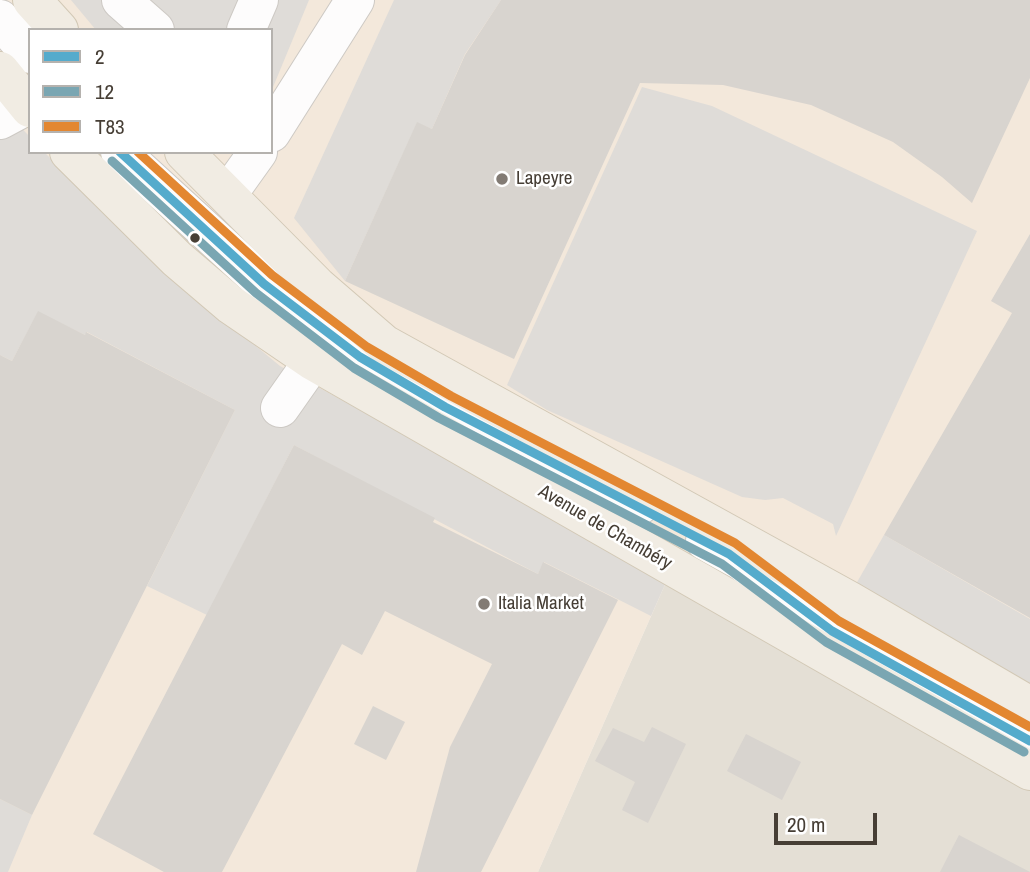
<!DOCTYPE html>
<meta charset="utf-8">
<style>
body{margin:0}
#map{position:relative;width:1030px;height:872px;overflow:hidden;background:#f0ede8;font-family:"Archivo Narrow",sans-serif}
canvas{display:block}
.legend{position:absolute;left:28px;top:28px;width:245px;height:126px;box-sizing:border-box;background:#fff;border:2px solid #b5b2ae;margin:0;padding:9px 12px;list-style:none;font-size:21px;color:#463e35}
.legend li{display:flex;align-items:center;gap:14px;height:35px}
.legend b{width:35px;border:2px solid #b5b2ae}
.scale{position:absolute;left:774px;top:813px;width:103px;height:32px;box-sizing:border-box;border:4px solid #463e35;border-top:0;padding-left:9px;font-size:21px;line-height:24px;white-space:nowrap;color:#463e35;-webkit-text-stroke:5px #fff;paint-order:stroke}
</style>
<div id="map">
<canvas width="1030" height="872"></canvas>
<ul class="legend">
<li><b style="height:9px;background:#55abcc"></b>2</li>
<li><b style="height:9px;background:#7aa6b2"></b>12</li>
<li><b style="height:9px;background:#e38731"></b>T83</li>
</ul>
<div class="scale">20 m</div>
</div>
<script>
const ctx = document.querySelector('canvas').getContext('2d');
ctx.lineJoin = 'round';
function fillPath(path, color) { ctx.fillStyle = color; ctx.fill(path, 'evenodd'); }
const toPath = rows => new Path2D(rows.map(r => 'M' + r).join(''));
function strokePath(path, color, width, dash) { ctx.strokeStyle = color; ctx.lineWidth = width; ctx.lineCap = dash ? 'butt' : 'round'; ctx.setLineDash(dash || []); ctx.stroke(path); }
function write(font, color, halo, rows, align = 'center') {
  ctx.font = font + ' "Archivo Narrow",sans-serif'; ctx.lineWidth = 5; ctx.setLineDash([]); ctx.textBaseline = 'middle'; ctx.strokeStyle = halo; ctx.fillStyle = color; for (const [text, x, y, turn = 0] of rows) {
    ctx.save(); ctx.translate(x, y); ctx.rotate((+turn || 0) * Math.PI / 180); ctx.textAlign = isNaN(turn) ? turn : align; if (halo) ctx.strokeText(text, 0, 0); ctx.fillText(text, 0, 0); ctx.restore();
  }
}
const residential = toPath([
 [667,580,1030,786,1030,872,538,872]
]);
const commercial = toPath([
 [0,0,1030,0,1030,786,667,580,538,872,0,872],
 [30,30,271,30,271,152,30,152]
]);
const parking = toPath([
 [71,0,309,0,271,92,271,30,96,30],
 [394,0,501,0,465,54,432,129,417,123,345,281,294,218],
 [642,87,712,106,977,231,836,536,833,524,783,498,765,500,742,497,547,410,507,385],
 [0,106,30,137,30,152,44,152,165,271,280,366,667,580,651,616,544,562,538,574,294,445,207,615,147,586,235,410,87,332,85,335,38,312,12,361,0,355],
 [884,535,1030,619,1030,686,856,584],
 [0,799,32,815,8,872,0,872]
]);
const building = toPath([
 [501,0,1030,0,1030,78,972,203,942,177,893,142,811,105,723,85,640,83,514,359,345,281,417,122,432,129,465,55],
 [1030,234,1030,618,884,535,1012,313,991,301],
 [38,311,85,335,86,332,235,410,32,815,0,799,0,355,12,361],
 [294,445,435,518,433,522,538,574,543,562,618,600,481,872,416,872,450,747,492,664,385,611,362,655,342,644,222,872,164,872,93,834],
 [373,706,405,722,386,760,354,744],
 [652,727,686,744,648,823,622,810,635,782,595,761,613,728,644,742],
 [746,734,801,762,782,800,727,771],
 [959,835,1030,872,940,872]
]);
const minor = toPath([
 [121,0,155,30],
 [0,19,30,54],
 [246,30,259,0],
 [0,120,28,105],
 [271,133,355,0],
 [120,152,264,284,360,357,445,407,640,505],
 [228,194,258,152],
 [280,408,313,361],
 [705,541,741,561,832,631,1030,741]
]);
const major = toPath([
 [32,0,59,30],
 [0,71,30,108],
 [69,152,177,259,231,305,313,361,1030,771],
 [184,152,318,287,384,344,850,601,1030,706]
]);
const bus1 = toPath([
 [120,152,264,284,360,357,445,407,729,554,832,631,1030,741]
]);
const bus2 = toPath([
 [112,161,256,293,354,368,439,418,722,564,826,642,1024,752]
]);
const bus3 = toPath([
 [138,152,272,275,367,347,451,396,735,543,839,621,1030,727]
]);
const markers = [
 [502,179,7,"#827b74"],
 [195,238,6,"#463e35"],
 [484,604,7,"#827b74"]
];
const poiNames = [
 ["Lapeyre",516,179],
 ["Italia Market",498,604]
];
const streetNames = [
 ["Avenue de Chambéry",605,528,30]
];
fillPath(residential, '#e4dfd5');
fillPath(commercial, '#f3e8db');
fillPath(parking, '#dfdcd8');
fillPath(building, '#d8d4cf');
strokePath(minor, '#cdc9c4', 40);
strokePath(major, '#d2c8b5', 40);
strokePath(minor, '#fdfcfc', 38);
strokePath(major, '#f1ece3', 38);
strokePath(bus1, '#55abcc', 9);
strokePath(bus2, '#7aa6b2', 9);
strokePath(bus3, '#e38731', 9);
for (const [x, y, r, color] of markers) { const dot = new Path2D(); dot.arc(x, y, r, 0, 2 * Math.PI); ctx.fillStyle = color; ctx.fill(dot); strokePath(dot, '#fff', 2.5); }
write('19px', '#463e35', '#fff', poiNames, 'left');
write('19px', '#463e35', '#fff', streetNames);
</script>
